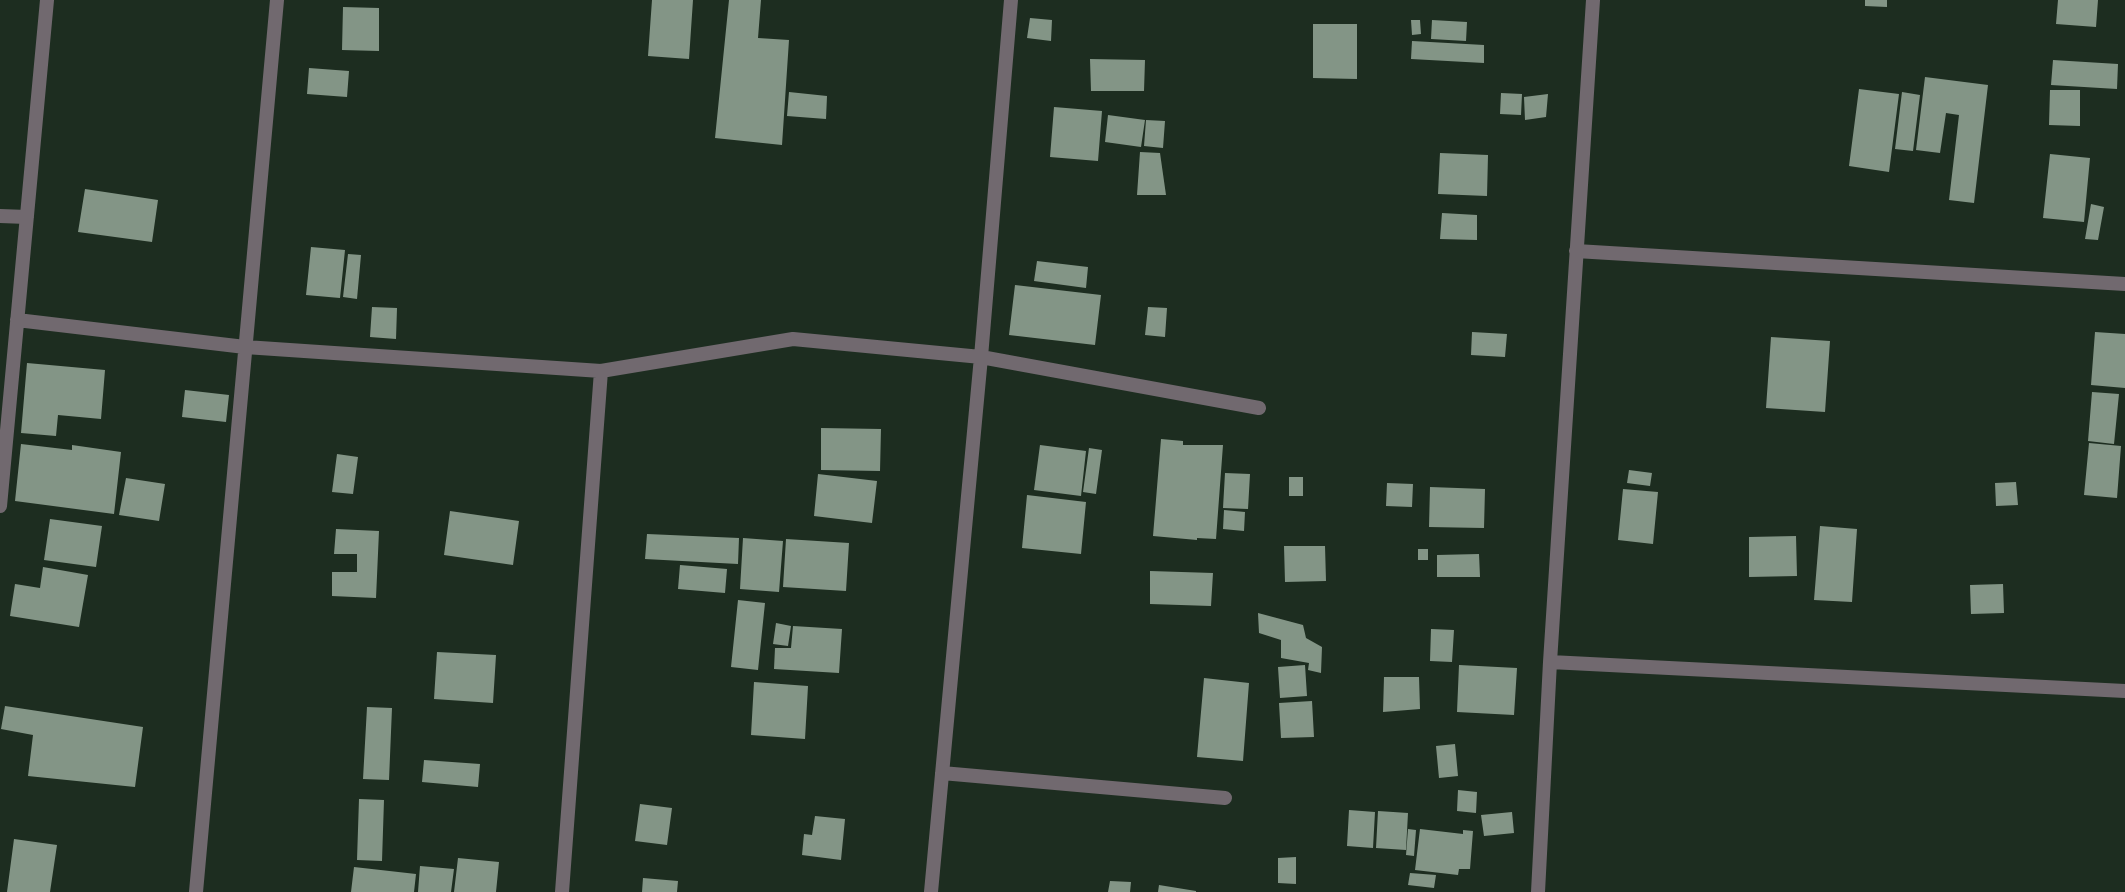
<!DOCTYPE html>
<style>
body{margin:0}
canvas{display:block;background:#1d2d20}
</style>
<canvas width="2125" height="892"></canvas>
<script>
const ctx = document.querySelector('canvas').getContext('2d');
ctx.lineJoin = 'round';
function fillPath(path, color) { ctx.fillStyle = color; ctx.fill(path, 'evenodd'); }
const toPath = rows => new Path2D(rows.map(r => 'M' + r).join(''));
function strokePath(path, color, width, dash) { ctx.strokeStyle = color; ctx.lineWidth = width; ctx.lineCap = dash ? 'butt' : 'round'; ctx.setLineDash(dash || []); ctx.stroke(path); }
const building = toPath([
 [652,0,693,0,689,59,648,56],
 [729,0,761,0,758,38,789,40,782,145,715,138],
 [1865,0,1887,0,1887,7,1865,6],
 [2058,0,2098,0,2096,27,2056,24],
 [343,7,379,8,379,51,342,50],
 [1030,18,1052,20,1051,41,1027,38],
 [1411,20,1420,20,1421,34,1412,35],
 [1432,20,1467,22,1466,41,1431,39],
 [1313,24,1357,24,1357,79,1313,78],
 [1412,41,1484,45,1484,63,1411,59],
 [1090,59,1145,60,1144,91,1091,91],
 [2053,60,2118,64,2117,89,2051,85],
 [309,68,349,71,347,97,307,94],
 [1925,77,1988,85,1974,203,1949,200,1959,115,1946,113,1940,153,1916,150],
 [1859,89,1899,94,1889,172,1849,166],
 [2050,90,2080,90,2080,126,2049,125],
 [789,92,827,96,826,119,787,116],
 [1902,92,1920,95,1913,151,1895,149],
 [1501,93,1522,94,1521,115,1500,114],
 [1548,94,1546,117,1525,120,1524,97],
 [1054,107,1102,111,1098,161,1050,157],
 [1108,115,1145,120,1141,147,1105,142],
 [1146,120,1165,121,1163,148,1144,146],
 [1140,152,1160,153,1166,195,1137,195],
 [1440,153,1488,155,1487,196,1438,194],
 [2050,154,2090,158,2084,222,2043,218],
 [85,189,158,200,152,242,78,232],
 [2091,204,2104,207,2098,240,2085,239],
 [1442,213,1477,215,1477,240,1440,239],
 [311,247,345,250,340,298,306,295],
 [348,254,361,255,357,299,343,297],
 [1037,261,1088,267,1086,288,1034,281],
 [1015,285,1101,295,1095,345,1009,335],
 [372,307,397,308,396,339,370,337],
 [1148,307,1167,308,1165,337,1145,335],
 [1472,332,1507,334,1505,357,1471,355],
 [2095,332,2125,334,2125,388,2091,385],
 [1771,337,1830,341,1825,412,1766,408],
 [27,363,105,370,101,419,58,415,56,436,21,433],
 [185,390,229,395,226,422,182,417],
 [2092,392,2119,394,2114,444,2088,441],
 [821,428,881,429,880,471,821,470],
 [1161,439,1183,441,1183,445,1223,445,1216,539,1197,538,1197,540,1153,536],
 [2089,443,2121,446,2117,498,2084,495],
 [21,444,72,450,72,445,121,452,114,514,15,501],
 [1040,445,1086,451,1081,496,1034,490],
 [1089,448,1102,450,1096,494,1083,492],
 [337,454,358,457,353,494,332,492],
 [1629,470,1652,473,1650,486,1627,483],
 [1225,473,1250,474,1248,509,1223,508],
 [818,474,877,481,872,523,814,516],
 [1289,477,1303,477,1303,496,1289,496],
 [126,478,165,484,159,521,119,515],
 [2016,482,2018,505,1996,506,1995,483],
 [1387,483,1413,484,1412,507,1386,506],
 [1430,487,1485,489,1484,528,1429,527],
 [1623,489,1658,492,1653,544,1618,540],
 [1027,495,1086,502,1081,554,1022,548],
 [1224,510,1245,512,1244,531,1223,529],
 [450,511,519,521,513,565,444,555],
 [50,519,102,526,96,567,44,560],
 [1820,526,1857,529,1852,602,1814,600],
 [336,529,379,531,376,598,332,596,332,572,357,572,357,554,334,554],
 [647,534,739,538,738,564,645,559],
 [1796,536,1797,576,1749,577,1749,537],
 [743,538,783,541,779,592,740,589],
 [786,539,849,543,846,591,783,587],
 [1284,546,1325,546,1326,581,1285,582],
 [1418,549,1428,549,1428,560,1418,560],
 [1479,554,1480,577,1437,577,1437,555],
 [680,565,727,569,725,593,678,589],
 [43,567,88,575,79,627,10,616,15,584,40,588],
 [1150,571,1213,573,1211,606,1150,604],
 [2003,584,2004,613,1971,614,1970,585],
 [738,600,765,603,758,670,731,667],
 [1258,613,1303,625,1306,638,1322,647,1321,673,1308,670,1309,663,1281,658,1281,640,1259,633],
 [776,623,791,626,788,646,773,644],
 [793,626,842,629,839,673,774,669,775,648,791,648],
 [1431,629,1454,630,1452,662,1430,661],
 [437,652,496,655,493,703,434,699],
 [1305,665,1307,696,1280,698,1278,667],
 [1459,665,1517,668,1514,715,1457,712],
 [1384,677,1419,677,1420,709,1383,712],
 [1204,678,1249,683,1243,761,1197,757],
 [754,682,808,686,805,739,751,735],
 [1312,701,1314,737,1281,738,1279,703],
 [5,706,143,727,135,787,28,776,33,735,1,729],
 [367,707,392,708,389,780,363,779],
 [1455,744,1458,776,1439,778,1436,746],
 [424,760,480,764,478,787,422,782],
 [1458,790,1477,792,1476,813,1457,811],
 [359,799,384,800,382,861,357,860],
 [640,804,672,808,667,845,635,841],
 [1349,810,1375,812,1373,848,1347,846],
 [1378,811,1408,813,1406,850,1376,848],
 [1512,812,1514,833,1484,836,1481,815],
 [815,816,845,819,841,860,802,855,804,834,812,835],
 [1408,829,1416,830,1414,856,1406,855],
 [1420,829,1463,834,1463,830,1473,831,1470,869,1459,869,1458,875,1415,870],
 [14,839,57,845,50,892,7,892],
 [1296,857,1296,884,1278,883,1278,858],
 [458,858,499,862,496,892,454,892],
 [420,866,454,869,451,892,418,892],
 [354,867,416,874,414,892,351,892],
 [1410,873,1436,875,1434,888,1408,885],
 [643,878,678,881,677,892,642,892],
 [1110,881,1131,882,1130,892,1108,892],
 [1159,885,1196,891,1196,892,1158,892]
]);
const minor = toPath([
 [0,216,27,217],
 [1576,251,2125,284],
 [17,320,245,347,601,371,562,892],
 [601,371,793,339,981,357,1259,408],
 [0,506,47,0],
 [1550,662,2125,691],
 [942,773,1225,798],
 [196,892,277,0],
 [931,892,981,357,1011,0],
 [1538,892,1550,662,1593,0]
]);
fillPath(building, '#839586');
strokePath(minor, '#71696f', 14);
</script>
